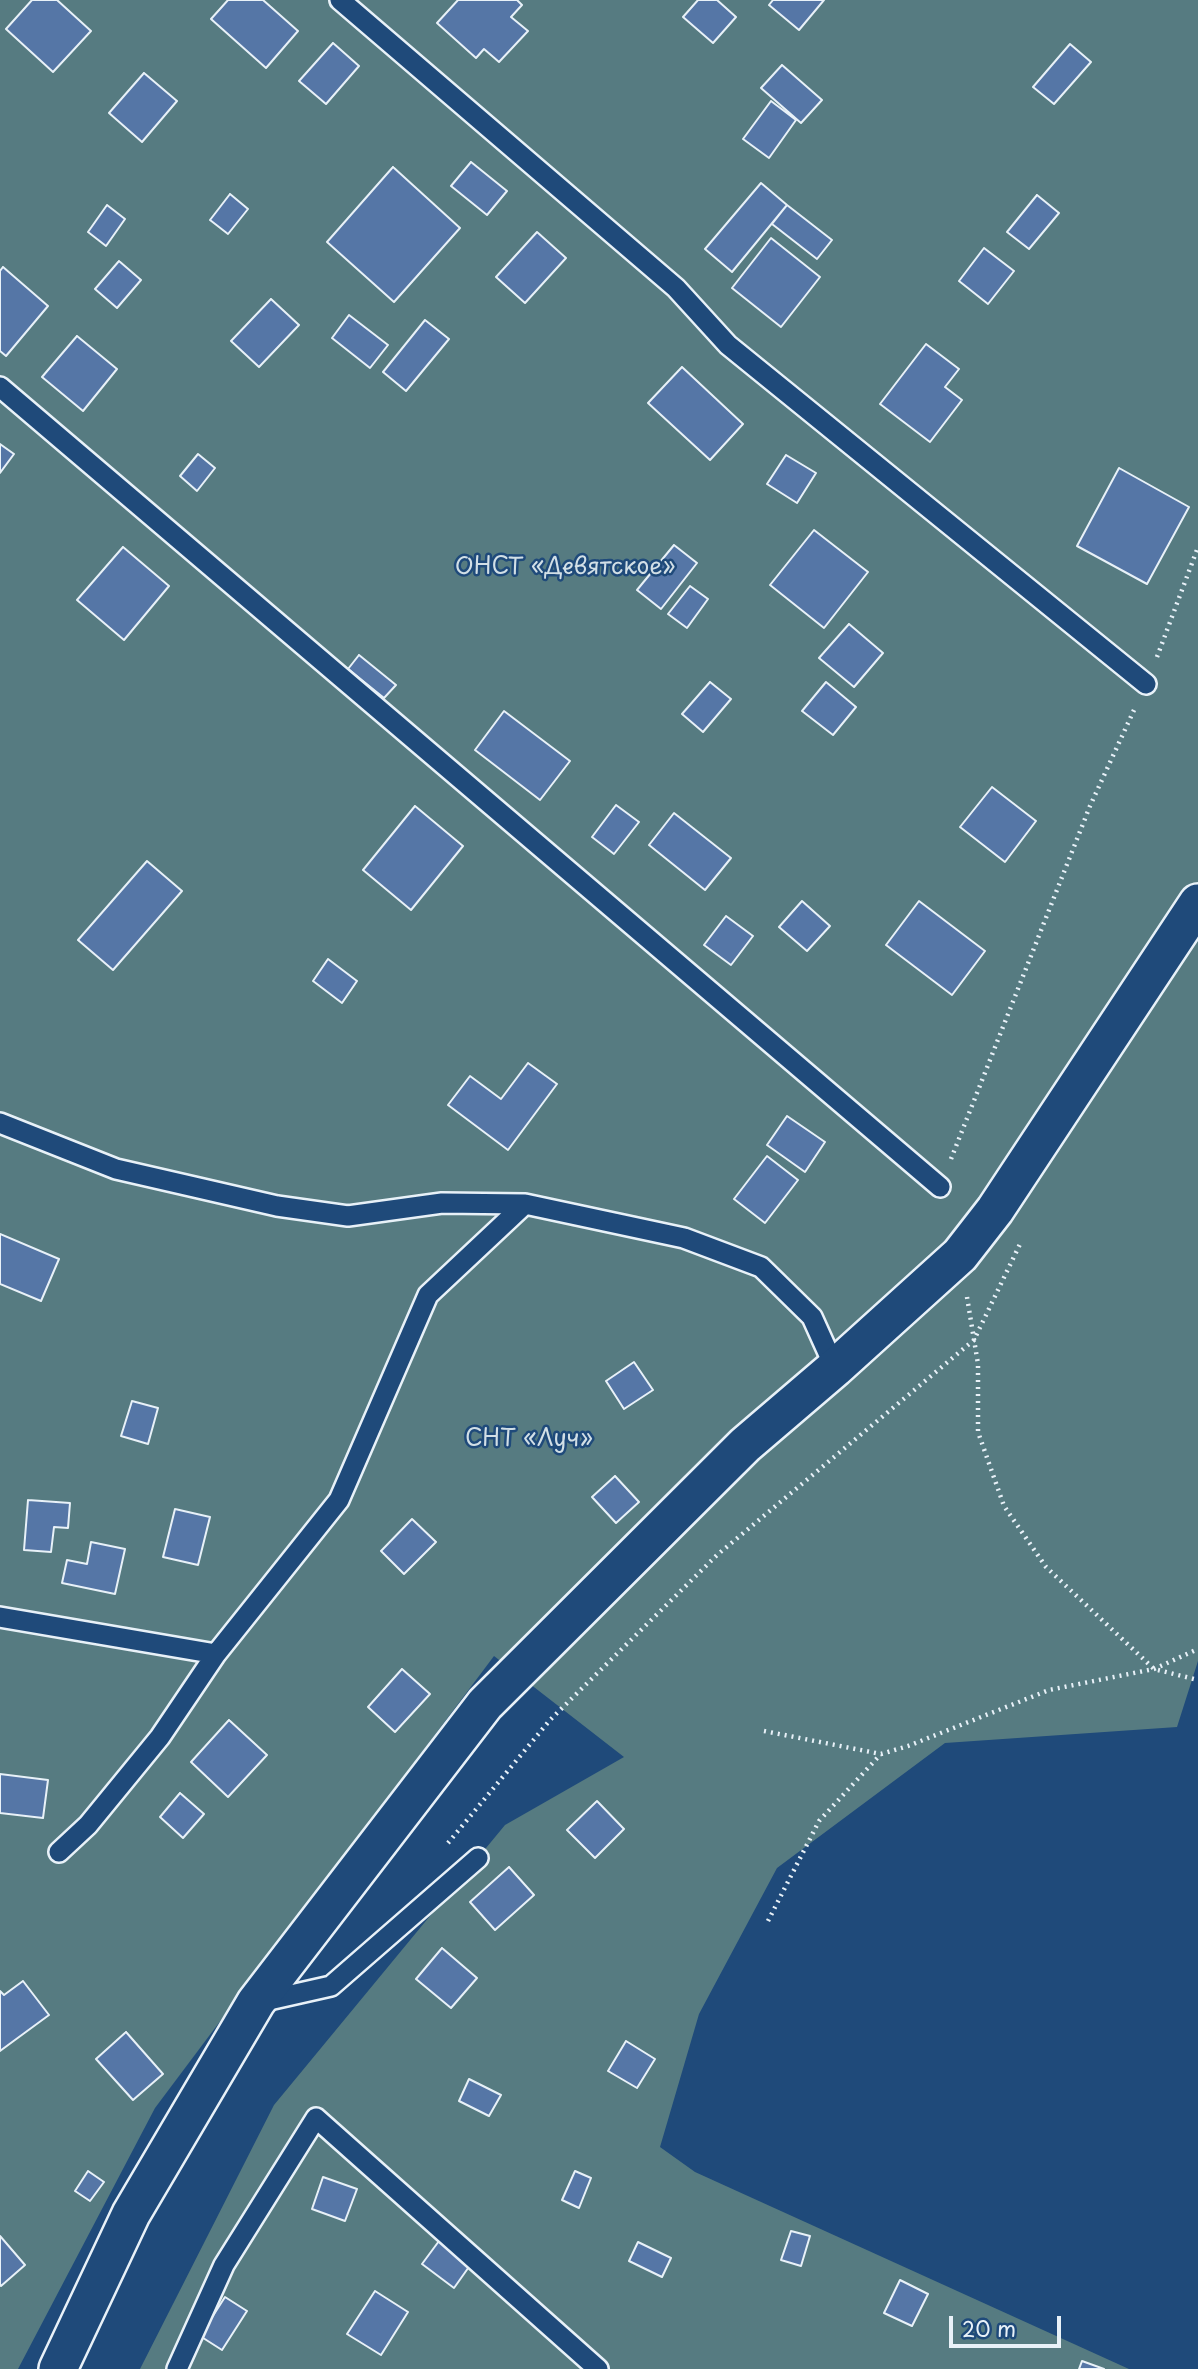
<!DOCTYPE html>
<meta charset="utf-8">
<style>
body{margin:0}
#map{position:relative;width:1198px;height:2369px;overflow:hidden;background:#1f4a7a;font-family:"Playpen Sans",sans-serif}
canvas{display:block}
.scale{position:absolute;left:949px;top:2316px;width:112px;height:32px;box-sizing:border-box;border:4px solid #e8f1f8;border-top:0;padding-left:9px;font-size:21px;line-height:24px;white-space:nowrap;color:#e8f1f8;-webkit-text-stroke:5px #1f4a7a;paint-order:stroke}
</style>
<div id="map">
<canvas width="1198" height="2369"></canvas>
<div class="scale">20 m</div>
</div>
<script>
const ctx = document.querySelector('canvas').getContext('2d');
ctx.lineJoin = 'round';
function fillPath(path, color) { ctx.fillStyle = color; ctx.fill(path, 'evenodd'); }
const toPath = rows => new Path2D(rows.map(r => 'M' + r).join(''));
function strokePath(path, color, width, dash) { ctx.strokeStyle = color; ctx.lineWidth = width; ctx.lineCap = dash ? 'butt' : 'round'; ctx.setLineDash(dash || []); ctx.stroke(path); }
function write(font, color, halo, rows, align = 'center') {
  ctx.font = font + ' "Playpen Sans",sans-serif'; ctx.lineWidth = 5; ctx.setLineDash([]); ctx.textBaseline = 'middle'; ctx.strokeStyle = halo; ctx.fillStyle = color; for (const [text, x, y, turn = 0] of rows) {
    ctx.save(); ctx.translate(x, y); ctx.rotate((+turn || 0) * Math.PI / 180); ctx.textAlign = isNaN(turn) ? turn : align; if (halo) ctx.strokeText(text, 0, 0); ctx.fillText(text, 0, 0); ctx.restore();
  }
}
const green = toPath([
 [0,0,1198,0,1198,1661,1177,1727,945,1743,777,1868,699,2014,660,2147,695,2172,1129,2369,140,2369,274,2105,505,1825,624,1757,494,1656,155,2108,18,2369,0,2369]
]);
const building = toPath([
 [32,0,57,0,91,31,53,72,6,29,32,0],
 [228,0,263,0,298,31,266,68,211,19,228,0],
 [458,0,517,0,522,5,511,17,528,31,499,62,484,49,476,58,437,23,458,0],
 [698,0,717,0,736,17,713,43,683,17,698,0],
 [773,0,824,0,799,30,769,5,773,0],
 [333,43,359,66,326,104,299,81,333,43],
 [1070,44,1091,62,1054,104,1033,87,1070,44],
 [782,65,822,100,801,123,761,88,782,65],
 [144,73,177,101,142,142,109,113,144,73],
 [771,101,796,120,769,158,743,139,771,101],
 [471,162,507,191,487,215,451,186,471,162],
 [393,167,460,228,394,302,327,242,393,167],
 [761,183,787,205,732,272,705,249,761,183],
 [230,194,248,209,228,234,210,220,230,194],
 [1037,195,1059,213,1029,249,1007,232,1037,195],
 [107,205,125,219,106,246,88,232,107,205],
 [787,205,832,240,817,259,772,224,787,205],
 [537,232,566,258,525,303,496,277,537,232],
 [771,238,820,277,781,327,732,288,771,238],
 [984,248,1014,271,988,304,959,281,984,248],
 [119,261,141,280,117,308,95,289,119,261],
 [3,267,48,306,6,356,0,351,0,271,3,267],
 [271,299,299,325,259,367,231,341,271,299],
 [349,315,388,345,370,368,332,338,349,315],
 [425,320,449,339,406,391,383,372,425,320],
 [77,336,117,369,83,411,42,377,77,336],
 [926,344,959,369,945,387,962,400,930,442,880,404,926,344],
 [682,367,743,424,710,460,648,403,682,367],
 [0,444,14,454,0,473,0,444],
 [198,454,215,468,197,491,180,476,198,454],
 [786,455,816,473,797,503,767,484,786,455],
 [1119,468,1189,507,1147,584,1077,546,1119,468],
 [814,530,868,572,824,628,770,585,814,530],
 [674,545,697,563,661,609,637,590,674,545],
 [123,547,169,586,124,640,77,600,123,547],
 [690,586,708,599,687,628,668,614,690,586],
 [849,624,883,653,854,687,819,658,849,624],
 [359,655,396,685,384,698,348,669,359,655],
 [710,682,731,699,703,732,682,714,710,682],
 [826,682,856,707,833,735,802,711,826,682],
 [504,711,570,761,540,800,475,750,504,711],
 [992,787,1036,821,1005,862,960,827,992,787],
 [616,805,639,822,614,854,592,837,616,805],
 [415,806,463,846,411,910,363,870,415,806],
 [674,813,731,858,705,890,649,845,674,813],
 [147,861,182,891,113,970,78,940,147,861],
 [802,901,830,926,807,951,779,927,802,901],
 [919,901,985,951,952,995,886,945,919,901],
 [726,916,753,936,731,965,704,945,726,916],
 [328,959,357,981,342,1003,313,981,328,959],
 [528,1063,557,1084,508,1150,448,1105,470,1076,501,1099,528,1063],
 [787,1116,825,1142,805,1172,767,1145,787,1116],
 [767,1156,798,1180,765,1223,734,1199,767,1156],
 [0,1234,59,1259,41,1301,0,1284,0,1234],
 [634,1362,653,1390,624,1409,606,1381,634,1362],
 [132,1401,158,1408,148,1444,121,1436,132,1401],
 [615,1476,639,1502,616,1523,592,1497,615,1476],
 [28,1500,70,1503,68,1528,54,1527,51,1552,24,1550,28,1500],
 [175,1509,210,1517,198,1565,163,1557,175,1509],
 [412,1519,436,1542,404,1574,381,1551,412,1519],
 [91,1542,125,1549,115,1594,62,1583,67,1560,87,1564,91,1542],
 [402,1669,430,1694,395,1732,368,1707,402,1669],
 [229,1720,267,1755,228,1797,191,1762,229,1720],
 [0,1774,48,1780,43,1818,0,1813,0,1774],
 [180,1793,204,1814,183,1838,160,1817,180,1793],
 [597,1801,624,1829,595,1858,567,1830,597,1801],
 [509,1867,534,1895,495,1930,470,1902,509,1867],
 [442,1948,477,1978,451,2008,416,1979,442,1948],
 [23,1981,49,2015,0,2051,0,1991,4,1995,23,1981],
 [126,2032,163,2074,133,2100,96,2059,126,2032],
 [626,2041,655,2059,637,2088,608,2071,626,2041],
 [469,2079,501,2095,489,2116,459,2101,469,2079],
 [88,2171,104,2182,90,2201,75,2191,88,2171],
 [575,2171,591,2178,579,2208,562,2200,575,2171],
 [323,2177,357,2189,345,2221,312,2209,323,2177],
 [791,2231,810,2236,801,2266,781,2260,791,2231],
 [0,2236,25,2265,1,2286,0,2284,0,2236],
 [439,2241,471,2264,454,2288,422,2264,439,2241],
 [638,2242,671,2258,662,2277,629,2261,638,2242],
 [900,2280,928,2294,912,2326,884,2313,900,2280],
 [375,2291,408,2312,381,2355,347,2334,375,2291],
 [225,2297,247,2311,222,2350,200,2336,225,2297],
 [1082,2361,1104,2369,1079,2369,1082,2361]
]);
const path = toPath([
 [1157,657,1198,547],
 [951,1159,1090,806,1134,710],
 [967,1297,978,1364,978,1432,1004,1506,1046,1567,1154,1669,1198,1680],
 [764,1731,881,1754,908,1746,1049,1690,1154,1669,1198,1649],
 [448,1843,550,1720,717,1555,974,1340,1021,1242],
 [768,1921,819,1821,880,1755]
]);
const service = toPath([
 [340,0,676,288,728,345,1146,684],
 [0,387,940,1187],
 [0,1123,116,1169,277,1206,348,1216,442,1203,525,1204,684,1238,761,1267,812,1317,835,1368],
 [0,1617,216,1654,339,1500,428,1295,525,1204],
 [59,1852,88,1825,160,1737,216,1654],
 [260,2002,331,1986,478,1858],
 [177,2369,224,2265,316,2118,598,2369]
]);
const minor = toPath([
 [58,2369,131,2214,256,2002,485,1704,745,1445,835,1368,960,1255,995,1210,1198,903]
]);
const parkNames = [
 ["ОНСТ «Девятское»",565,568],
 ["СНТ «Луч»",529,1440]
];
fillPath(green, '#567b81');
fillPath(building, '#5576a6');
strokePath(building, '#e8f1f8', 2);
strokePath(service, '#e8f1f8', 24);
strokePath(minor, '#e8f1f8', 42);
strokePath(path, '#e8f1f8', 4.5, [2, 5]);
strokePath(service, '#1f4a7a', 19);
strokePath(minor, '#1f4a7a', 37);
write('23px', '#d2dfe6', '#1f4a7a', parkNames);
</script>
